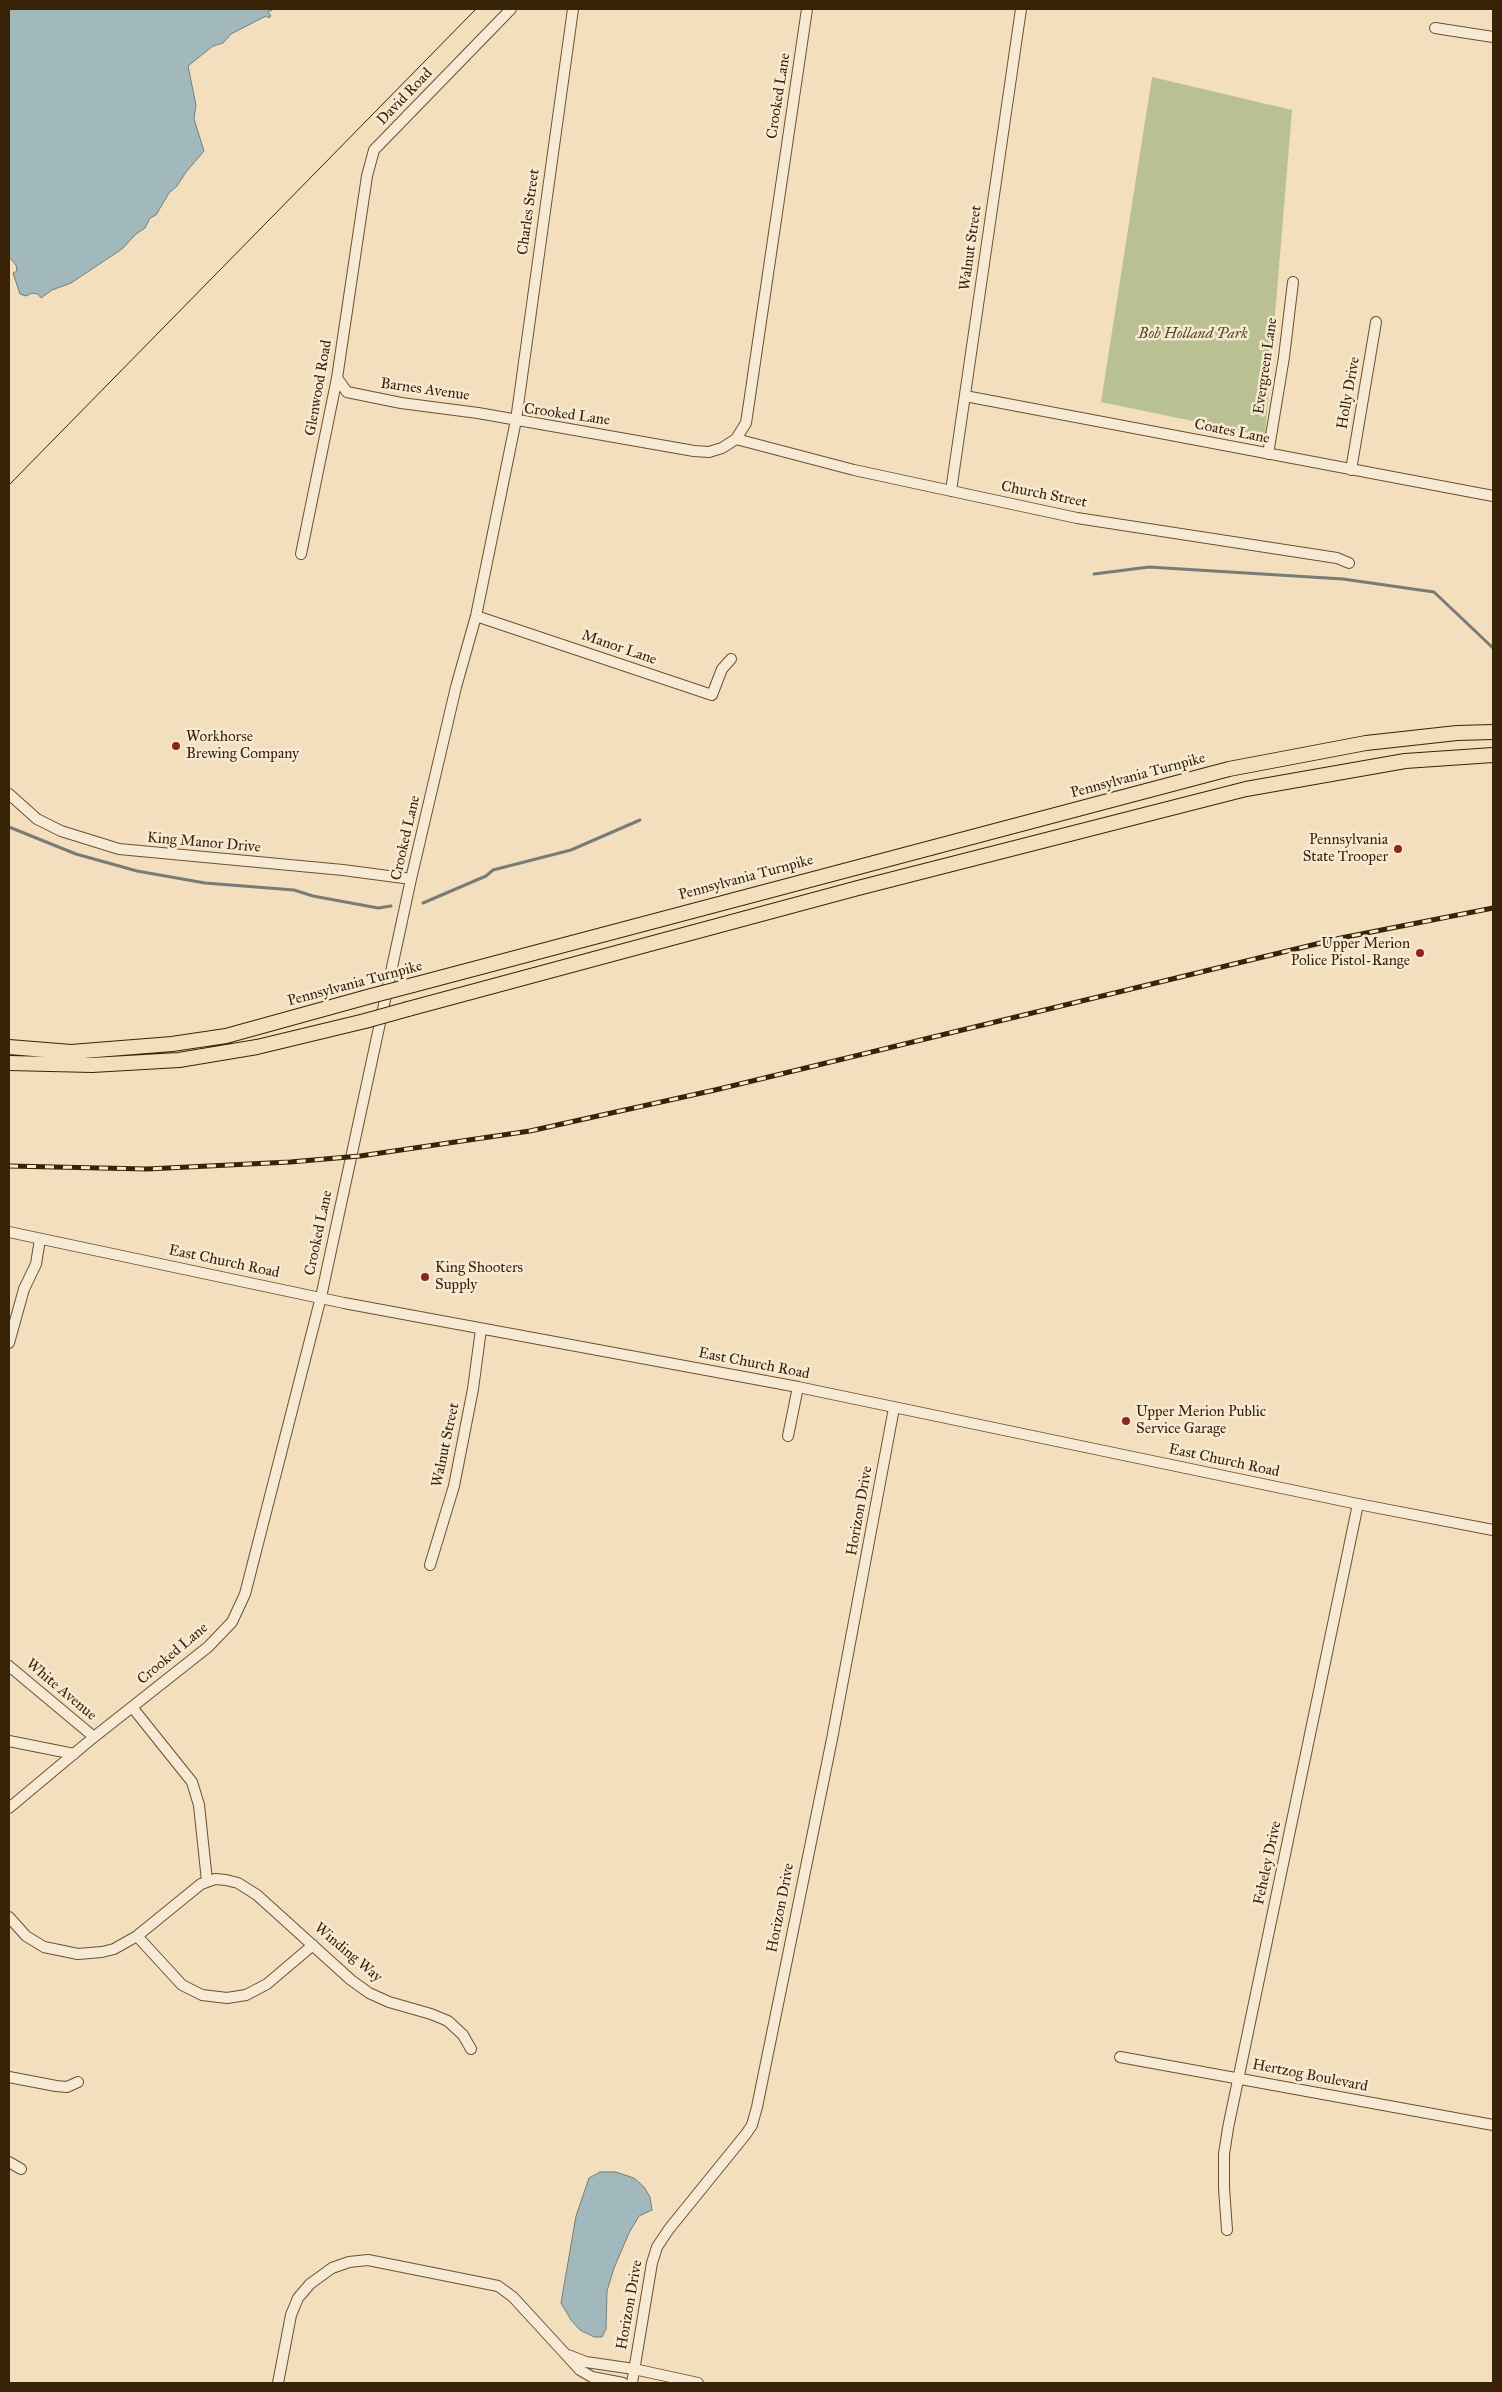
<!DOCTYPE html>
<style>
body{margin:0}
#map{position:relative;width:1502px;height:2392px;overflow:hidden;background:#f3debd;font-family:"IM FELL Great Primer",serif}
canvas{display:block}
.frame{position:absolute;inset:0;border:10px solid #392307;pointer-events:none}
</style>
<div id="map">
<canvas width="1502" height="2392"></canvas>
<div class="frame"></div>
</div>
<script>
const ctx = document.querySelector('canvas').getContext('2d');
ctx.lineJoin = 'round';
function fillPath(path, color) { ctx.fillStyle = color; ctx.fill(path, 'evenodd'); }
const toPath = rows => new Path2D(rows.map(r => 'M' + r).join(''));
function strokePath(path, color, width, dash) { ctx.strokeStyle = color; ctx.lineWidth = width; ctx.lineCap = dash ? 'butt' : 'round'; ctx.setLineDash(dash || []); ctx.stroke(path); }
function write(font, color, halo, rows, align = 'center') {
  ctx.font = font + ' "IM FELL Great Primer",serif'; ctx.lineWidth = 5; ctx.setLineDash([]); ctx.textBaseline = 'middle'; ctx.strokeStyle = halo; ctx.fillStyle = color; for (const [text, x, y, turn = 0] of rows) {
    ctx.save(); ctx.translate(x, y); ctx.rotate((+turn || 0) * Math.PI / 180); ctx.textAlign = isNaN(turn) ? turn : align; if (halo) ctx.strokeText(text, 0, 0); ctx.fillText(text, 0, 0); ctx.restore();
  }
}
const green = toPath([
 [1152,77,1292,110,1265,436,1101,402]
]);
const water = toPath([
 [9,9,274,9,268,12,271,16,269,18,266,16,231,34,223,43,213,46,188,66,196,105,194,119,204,151,186,172,177,186,169,193,156,215,150,218,145,228,136,234,122,249,71,283,52,290,41,298,38,294,32,293,26,296,20,294,13,273,17,271,16,265,9,257,9,9],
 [600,2172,616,2172,634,2178,644,2187,650,2197,652,2210,639,2216,629,2233,614,2268,607,2291,606,2329,602,2337,594,2337,580,2330,571,2320,561,2303,576,2216,589,2178,600,2172]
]);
const stream = toPath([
 [1094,574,1149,567,1343,579,1434,592,1493,648],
 [9,827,76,854,137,871,205,883,294,890,313,896,378,908,391,906],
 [423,903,486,876,493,870,571,850,640,820]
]);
const minor = toPath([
 [1435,28,1493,37],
 [337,378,347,392,401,403,478,413,694,451,709,452,722,448,736,439,746,423,749,403,807,9],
 [965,396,1493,496],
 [736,439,854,470,1077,518,1337,558,1349,563],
 [1268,454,1284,357,1293,282],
 [1351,470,1376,322],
 [951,491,1021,9],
 [301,554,337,378,367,176,374,150,511,9],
 [476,616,712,695,722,669,731,659],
 [9,794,37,819,61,831,119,849,343,870,411,879],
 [9,1232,344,1303,798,1387,1358,1504,1493,1530],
 [9,1343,24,1289,36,1264,40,1239],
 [788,1436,798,1387],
 [430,1565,454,1486,473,1389,481,1329],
 [9,1666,94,1737],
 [132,1707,192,1782,199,1805,207,1881],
 [9,1741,74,1754],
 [9,1808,94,1737,208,1647,232,1622,245,1594,321,1297,411,879,456,687,476,616,516,420,573,9],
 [9,1917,26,1936,44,1947,78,1954,102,1952,114,1949,137,1936,201,1884,215,1879,226,1880,238,1883,257,1895,351,1980,369,1993,389,2002,431,2014,448,2021,463,2035,471,2049],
 [137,1936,182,1985,202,1995,227,1998,246,1995,267,1984,313,1945],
 [1120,2057,1493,2125],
 [9,2077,56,2086,67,2087,78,2082],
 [9,2162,21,2169],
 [1227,2230,1224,2188,1224,2154,1228,2128,1358,1504],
 [568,2355,586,2362,634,2369,698,2383],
 [278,2383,291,2315,298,2298,310,2284,332,2268,349,2262,368,2260,498,2286,513,2297,580,2370,592,2377,623,2383],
 [632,2383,652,2263,657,2247,669,2229,746,2134,752,2125,757,2107,832,1739,894,1408]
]);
const highway = toPath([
 [413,985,1229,769,1366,743,1457,733,1493,732],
 [408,1009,858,888,1246,789,1405,761,1493,755],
 [9,1047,71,1052,172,1044,226,1036,371,996],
 [9,1063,92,1065,179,1060,257,1047,365,1021]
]);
const tram = toPath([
 [9,485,476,9]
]);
const rail = toPath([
 [9,1166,147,1169,290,1162,360,1156,530,1131,715,1090,1341,938,1493,908]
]);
const highwayBridge = toPath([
 [371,996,413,985],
 [365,1021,408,1009]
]);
const markers = [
 [176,746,5,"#8f2418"],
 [1398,849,5,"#8f2418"],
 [1420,953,5,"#8f2418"],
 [425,1277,5,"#8f2418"],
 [1126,1421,5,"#8f2418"]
];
const streetNames = [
 ["Crooked Lane",779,96,-81],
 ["David Road",405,97,-46],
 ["Charles Street",529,212,-82],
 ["Walnut Street",971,248,-82],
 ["Evergreen Lane",1266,366,-82],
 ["Glenwood Road",319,388,-80],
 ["Barnes Avenue",425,390,8],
 ["Holly Drive",1349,393,-80],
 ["Crooked Lane",567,415,8],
 ["Coates Lane",1232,432,11],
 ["Church Street",1044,495,11],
 ["Manor Lane",619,648,19],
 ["Pennsylvania Turnpike",1138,776,-15],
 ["Crooked Lane",406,838,-77],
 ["King Manor Drive",204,843,5],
 ["Pennsylvania Turnpike",746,878,-15],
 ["Pennsylvania Turnpike",355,984,-15],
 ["Crooked Lane",319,1233,-78],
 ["East Church Road",224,1262,12],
 ["East Church Road",754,1364,11],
 ["Walnut Street",446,1445,-78],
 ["East Church Road",1224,1461,12],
 ["Horizon Drive",860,1511,-80],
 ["Crooked Lane",173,1654,-40],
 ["White Avenue",61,1690,40],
 ["Feheley Drive",1268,1863,-78],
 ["Horizon Drive",781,1908,-79],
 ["Winding Way",348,1953,40],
 ["Hertzog Boulevard",1310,2076,11],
 ["Horizon Drive",630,2305,-80]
];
const parkNames = [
 ["Bob Holland Park",1193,334]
];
const poiNames = [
 ["Workhorse",186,737],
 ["Brewing Company",186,754],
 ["Pennsylvania",1388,840,"right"],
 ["State Trooper",1388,857,"right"],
 ["Upper Merion",1410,944,"right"],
 ["Police Pistol-Range",1410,961,"right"],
 ["King Shooters",435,1268],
 ["Supply",435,1285],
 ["Upper Merion Public",1136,1412],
 ["Service Garage",1136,1429]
];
fillPath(green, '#b9c192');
fillPath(water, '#a1b9bc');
strokePath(water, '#777d74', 1);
strokePath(stream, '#777d74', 3);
strokePath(minor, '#685234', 12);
strokePath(highway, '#392307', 16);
strokePath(minor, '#f7ead4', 10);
strokePath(highway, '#f3debd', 14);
strokePath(tram, '#392307', 1);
strokePath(rail, '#392307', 5);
strokePath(rail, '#f7ead4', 3, [9]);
strokePath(highwayBridge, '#392307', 16, []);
strokePath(highwayBridge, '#f3debd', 14);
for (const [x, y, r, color] of markers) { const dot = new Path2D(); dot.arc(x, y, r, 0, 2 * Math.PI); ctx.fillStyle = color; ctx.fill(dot); strokePath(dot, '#f7ead4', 2); }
write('15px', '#392307', '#f7ead4', streetNames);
write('italic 15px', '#594a2a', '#f7ead4', parkNames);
write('15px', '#392307', '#f7ead4', poiNames, 'left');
</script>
